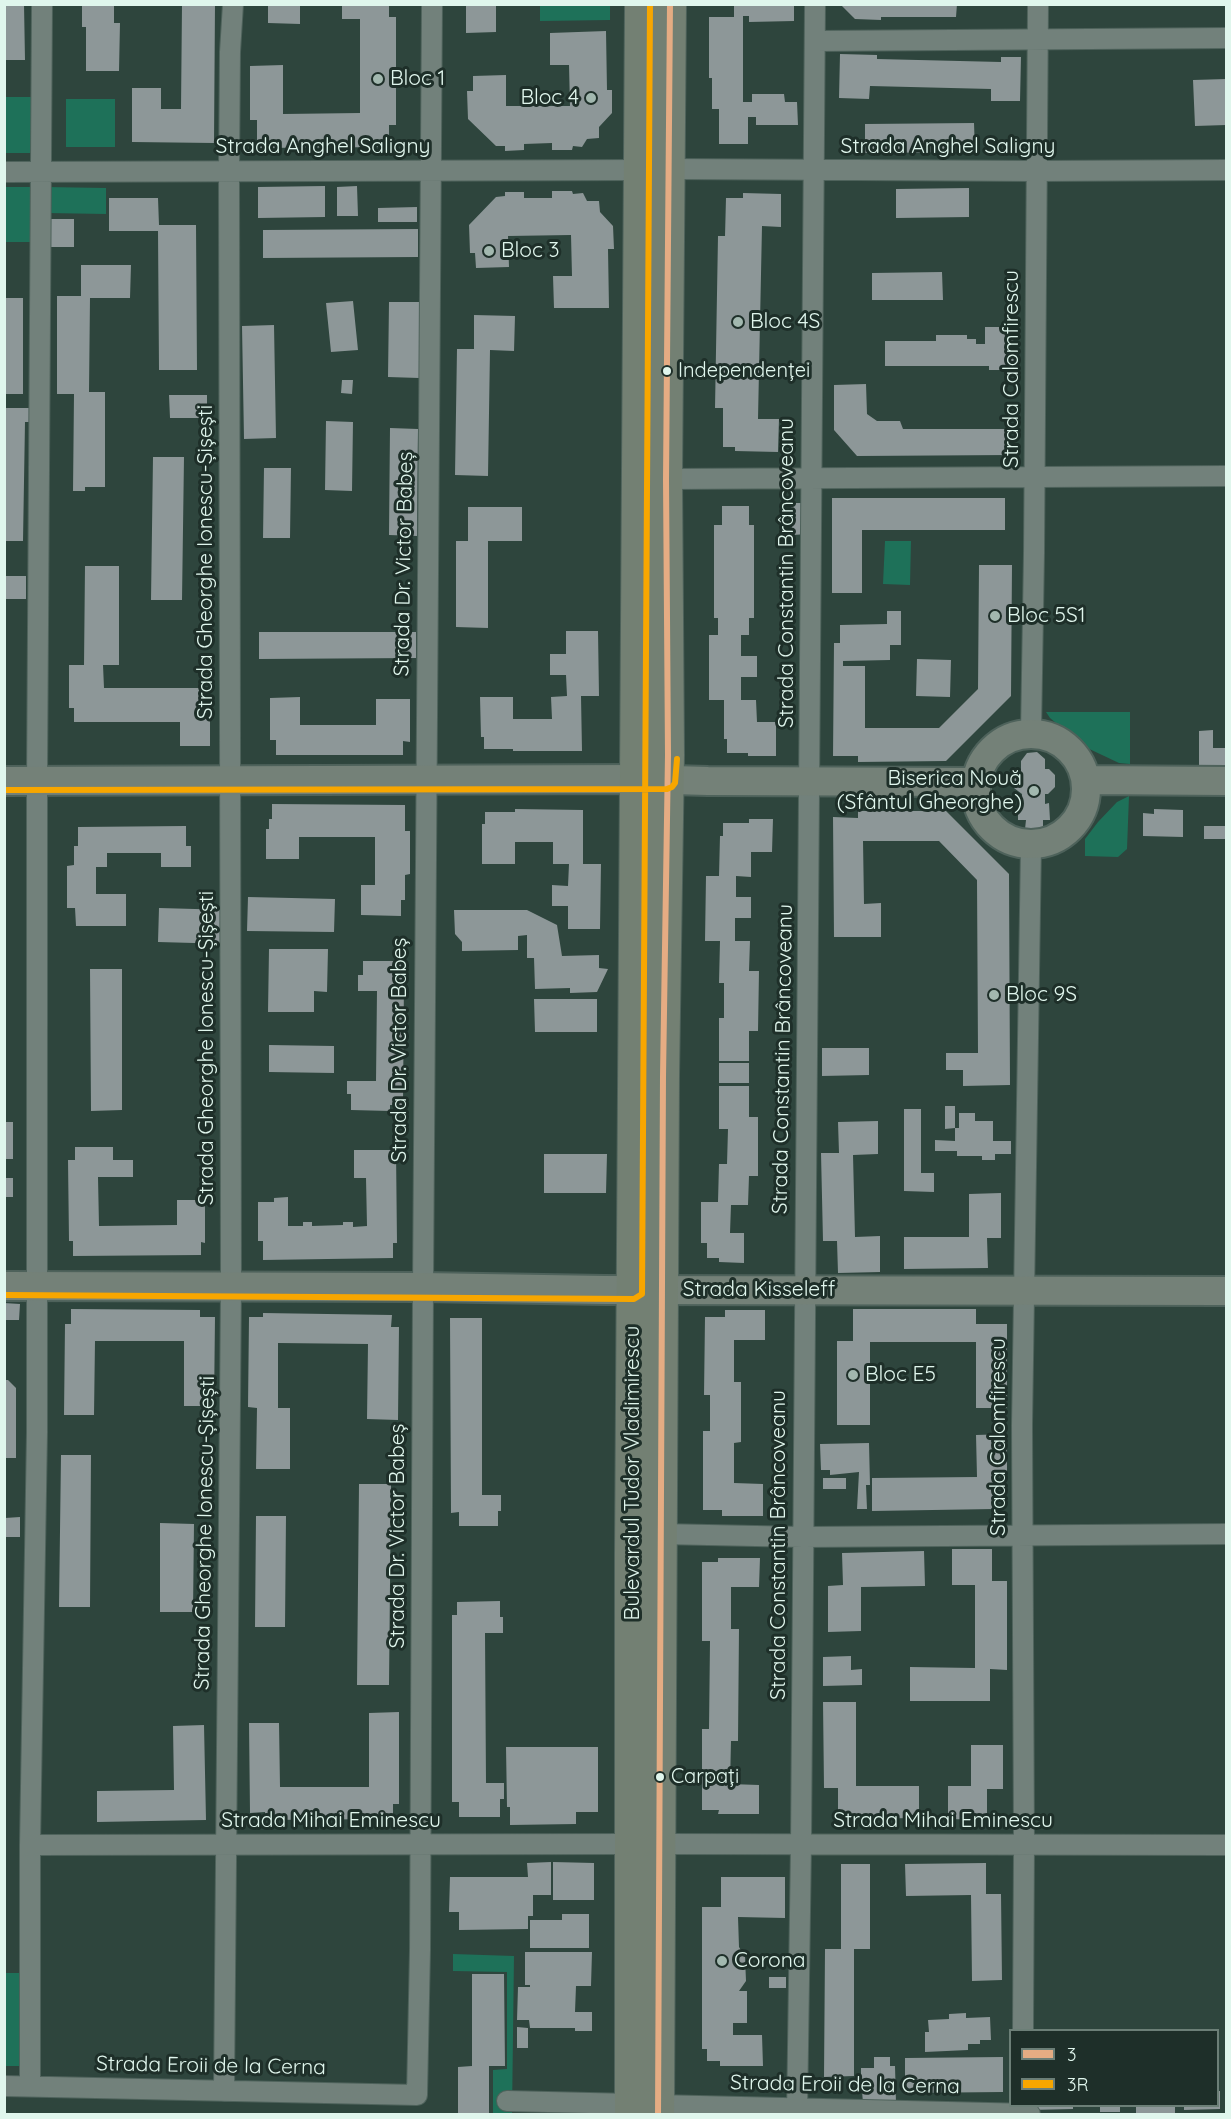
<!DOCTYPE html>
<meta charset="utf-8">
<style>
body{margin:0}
#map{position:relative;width:1231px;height:2119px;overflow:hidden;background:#2e453d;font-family:Quicksand,sans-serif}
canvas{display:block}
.frame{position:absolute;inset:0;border:6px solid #e0f6ed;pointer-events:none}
.legend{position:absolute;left:1009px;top:2029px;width:210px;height:78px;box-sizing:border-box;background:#1e2f29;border:2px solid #6c7f77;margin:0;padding:8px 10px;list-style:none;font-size:18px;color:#e0f6ed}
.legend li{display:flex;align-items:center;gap:12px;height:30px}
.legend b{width:30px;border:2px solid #6c7f77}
</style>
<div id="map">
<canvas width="1231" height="2119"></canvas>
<div class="frame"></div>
<ul class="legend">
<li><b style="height:8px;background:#e5ac83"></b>3</li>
<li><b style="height:8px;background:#f7a600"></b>3R</li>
</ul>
</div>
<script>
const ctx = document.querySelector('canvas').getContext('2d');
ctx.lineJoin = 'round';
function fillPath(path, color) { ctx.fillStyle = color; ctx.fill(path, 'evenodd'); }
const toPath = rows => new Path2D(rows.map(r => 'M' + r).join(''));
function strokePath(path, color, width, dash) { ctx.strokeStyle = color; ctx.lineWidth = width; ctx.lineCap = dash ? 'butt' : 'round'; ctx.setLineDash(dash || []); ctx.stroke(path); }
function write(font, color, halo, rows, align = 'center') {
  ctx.font = font + ' Quicksand,sans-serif'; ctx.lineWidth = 6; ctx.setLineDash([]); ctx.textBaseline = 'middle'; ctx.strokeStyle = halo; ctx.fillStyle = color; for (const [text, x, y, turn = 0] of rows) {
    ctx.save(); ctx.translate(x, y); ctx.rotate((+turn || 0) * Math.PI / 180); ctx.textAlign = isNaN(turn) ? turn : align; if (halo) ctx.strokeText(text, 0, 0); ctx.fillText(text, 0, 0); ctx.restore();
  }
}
const green = toPath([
 [540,5,610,5,610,20,540,21],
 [4,97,32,97,32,153,5,153],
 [66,99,115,99,115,147,66,147],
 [4,187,31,187,32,242,5,242],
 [46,187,106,188,106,214,46,213],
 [885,541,911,541,910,585,883,584],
 [1046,712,1130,712,1130,764,1119,763,1083,746,1050,718],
 [1129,796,1127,849,1118,857,1085,856,1085,839,1098,822,1117,802],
 [453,1954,514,1956,512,2114,493,2114,493,2070,507,2069,507,1972,453,1971],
 [5,1973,20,1973,20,2066,5,2066]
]);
const building = toPath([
 [4,4,24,4,25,60,4,60],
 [82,4,114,4,114,23,120,23,119,71,86,71,86,27,82,27],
 [182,4,215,4,214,143,132,142,132,88,161,88,161,109,181,109],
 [268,4,300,4,300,24,268,23],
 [342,4,389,4,389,17,396,17,396,125,389,125,389,147,257,148,257,120,250,120,250,66,283,65,283,114,360,113,360,19,342,19],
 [466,4,496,4,496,32,466,33],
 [734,4,794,4,794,21,749,22,749,16,743,16,743,102,752,102,752,94,784,94,785,102,797,102,798,125,756,125,756,117,748,117,748,144,719,144,719,109,712,109,712,78,709,78,709,17,734,17],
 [840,4,957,4,956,17,881,17,881,20,855,19],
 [606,31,607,90,612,90,612,113,599,127,599,138,587,139,582,147,573,146,572,150,552,150,552,143,524,144,524,150,505,151,505,146,496,146,468,119,467,91,473,91,473,76,506,75,506,106,570,106,569,65,550,65,550,33],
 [840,54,877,55,877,59,1001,62,1001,57,1021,57,1020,101,991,101,991,89,870,86,869,99,839,98],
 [1226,79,1226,125,1195,126,1193,80],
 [974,123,975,152,865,153,865,124],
 [325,186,325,217,258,218,258,187],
 [357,186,358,216,337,216,337,187],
 [969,188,969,217,896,218,896,189],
 [552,191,572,191,573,194,583,193,587,201,599,201,600,212,613,226,614,249,608,249,609,308,554,308,553,276,572,276,571,235,508,236,509,267,476,268,475,253,470,253,469,225,496,197,505,196,505,192,524,192,524,198,552,198],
 [743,193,781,194,781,227,762,226,758,419,779,419,778,452,735,451,735,447,723,447,723,408,715,408,718,236,725,236,726,198,743,198],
 [109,198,158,198,159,225,196,225,197,370,159,370,158,231,109,231],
 [417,207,417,222,378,222,378,208],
 [47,219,74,219,74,247,47,247],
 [418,229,418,257,263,258,263,230],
 [81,265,131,265,130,298,90,298,89,392,105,392,105,487,85,487,85,491,73,491,74,394,57,394,57,296,81,296],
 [942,272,943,300,872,300,872,273],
 [4,298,23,298,23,394,4,394],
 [353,301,358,350,331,352,326,303],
 [389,302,420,302,419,378,388,377],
 [474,315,515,316,514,351,490,350,488,476,455,475,457,349,474,349],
 [274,325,276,438,244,439,242,326],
 [985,327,1013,327,1014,370,989,370,989,366,885,366,885,341,936,341,936,335,967,335,967,339,976,339,976,344,985,344],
 [342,380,353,380,352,394,341,393],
 [866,384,867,414,877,421,900,421,903,429,1010,429,1011,455,857,456,834,430,834,385],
 [169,395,207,395,207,418,170,418],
 [4,408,35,408,35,422,25,422,23,541,4,541],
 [326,421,353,422,352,491,325,490],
 [390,428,418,429,417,536,389,535],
 [153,457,184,457,182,600,151,600],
 [264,468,291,468,290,538,263,538],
 [832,498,1005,498,1005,530,862,530,862,593,832,593],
 [791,503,809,503,809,534,792,535],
 [722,506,749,506,749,525,754,525,754,618,749,618,749,635,741,635,741,656,757,656,757,677,741,677,741,700,756,700,757,722,776,722,776,756,748,756,748,753,727,753,727,739,724,739,724,700,709,700,709,635,718,635,718,618,714,618,714,525,722,525],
 [468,507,522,507,522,541,488,541,488,628,456,627,456,541,468,541],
 [979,565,1012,565,1011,696,946,761,858,762,858,756,833,756,834,643,840,643,840,625,887,624,887,611,901,611,901,645,890,645,890,660,843,661,843,666,865,666,865,728,939,728,978,689],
 [85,566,119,566,119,665,103,665,104,688,205,688,205,704,210,704,210,746,180,746,180,722,74,722,74,708,69,708,69,665,84,665],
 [4,576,26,576,26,599,4,599],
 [566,631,598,631,599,696,581,696,582,751,513,751,513,749,484,749,484,737,481,737,480,697,513,697,513,719,552,719,551,697,567,696,566,675,550,675,550,654,566,654],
 [259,632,416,632,416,658,259,659],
 [917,659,951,660,950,697,916,696],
 [300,697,300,725,376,725,376,699,410,699,410,742,403,741,403,755,276,755,276,740,270,740,270,698],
 [1213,730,1213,748,1226,748,1226,772,1199,772,1199,731],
 [1037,752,1045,759,1045,769,1049,769,1055,775,1055,787,1048,794,1045,794,1045,804,1049,803,1050,820,1043,820,1043,829,1025,829,1026,820,1018,820,1018,805,1022,805,1022,794,1014,788,1013,777,1018,770,1021,770,1021,761,1027,753],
 [272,804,405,805,405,831,410,831,410,874,405,875,405,900,401,900,401,916,361,915,361,885,375,885,375,837,299,837,299,859,266,859,266,829,269,829,269,819,272,819],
 [515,809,583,810,583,864,601,864,600,929,568,929,568,906,552,906,552,885,568,886,569,864,553,864,553,842,515,842,515,864,482,864,482,824,485,824,485,812,515,812],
 [1154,809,1183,810,1183,837,1143,836,1143,813,1154,814],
 [858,811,946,811,1009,874,1010,1085,963,1086,963,1070,946,1070,946,1053,978,1053,977,880,939,841,863,841,864,904,881,903,881,937,834,937,833,817,858,818],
 [749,819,773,819,772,852,751,852,751,877,736,876,736,897,751,897,751,918,735,918,735,941,750,941,749,971,759,971,758,1031,749,1031,749,1061,719,1061,719,1018,724,1018,724,983,719,983,720,941,705,941,706,876,719,876,720,836,723,836,723,823,749,823],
 [186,826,186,846,191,846,191,867,161,867,161,853,107,853,107,867,96,867,96,894,126,894,126,926,76,926,75,908,67,908,67,866,74,865,74,846,78,846,78,827],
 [1204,826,1226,826,1226,839,1204,839],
 [248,897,335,899,334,932,247,931],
 [159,908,231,910,230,944,158,942],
 [454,910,527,910,557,925,562,956,599,955,599,968,608,969,597,992,570,993,570,988,535,989,534,958,527,958,527,935,518,936,518,950,462,951,462,942,455,934],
 [269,949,328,949,327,992,314,991,314,1012,268,1012],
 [363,961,401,961,401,976,404,976,403,1105,390,1105,390,1111,351,1110,351,1094,347,1094,347,1081,376,1081,377,991,358,991,358,975,363,975],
 [90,969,122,969,122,1110,91,1111],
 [534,999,597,999,597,1032,535,1032],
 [269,1045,334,1046,334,1073,269,1072],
 [822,1048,869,1048,869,1075,822,1076],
 [719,1063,749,1063,749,1083,719,1083],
 [719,1086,749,1086,749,1117,758,1117,758,1176,749,1176,748,1205,731,1205,730,1233,744,1233,744,1263,719,1262,719,1258,707,1258,707,1243,701,1243,701,1202,718,1202,719,1164,727,1164,728,1129,719,1129],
 [945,1106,955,1106,955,1128,945,1129],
 [904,1109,921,1109,921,1173,934,1173,934,1192,904,1191],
 [959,1113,975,1113,975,1121,993,1121,993,1141,1011,1141,1011,1154,995,1154,995,1160,982,1160,982,1156,957,1156,957,1151,935,1151,935,1140,955,1141,955,1128,959,1128],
 [878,1121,878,1154,853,1155,855,1237,880,1236,880,1272,838,1273,837,1241,823,1241,821,1153,839,1153,838,1122],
 [4,1122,13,1122,13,1159,4,1159],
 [75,1147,113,1147,113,1160,133,1160,133,1177,98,1177,99,1226,177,1225,177,1200,205,1200,205,1243,201,1242,201,1255,73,1256,73,1241,69,1241,68,1160,75,1160],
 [354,1150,396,1150,397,1243,393,1243,393,1258,263,1260,263,1241,258,1241,258,1202,274,1202,274,1198,288,1197,288,1226,303,1226,303,1222,312,1222,312,1226,343,1225,343,1222,353,1222,353,1227,367,1226,366,1178,354,1178],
 [544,1154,607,1154,606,1193,544,1193],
 [4,1178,13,1178,13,1197,4,1197],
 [1001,1193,1001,1238,987,1238,988,1268,904,1269,904,1237,969,1237,969,1194],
 [4,1303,20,1304,19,1320,4,1320],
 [71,1309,200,1310,200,1317,215,1317,214,1406,184,1406,184,1341,95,1341,94,1415,64,1415,65,1324,71,1324],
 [853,1309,976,1309,976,1324,1007,1324,1007,1408,976,1408,976,1342,870,1342,870,1425,837,1425,837,1341,853,1341],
 [725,1310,765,1310,765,1340,734,1340,734,1382,741,1382,741,1442,734,1443,734,1483,763,1484,763,1516,722,1516,722,1510,703,1510,703,1431,710,1431,710,1395,704,1395,705,1317,725,1317],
 [263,1313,392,1315,391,1327,399,1327,398,1420,367,1419,368,1344,278,1343,278,1408,290,1408,290,1469,256,1469,257,1408,248,1407,249,1317,263,1317],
 [450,1318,482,1318,482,1495,501,1495,501,1511,498,1511,498,1526,459,1526,459,1512,451,1513],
 [5,1380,8,1380,16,1388,16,1458,5,1458],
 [1007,1434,1007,1477,994,1477,994,1509,872,1511,872,1478,977,1477,976,1435],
 [869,1443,870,1485,866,1485,867,1509,857,1509,859,1472,830,1475,830,1470,821,1470,820,1444],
 [61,1455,91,1455,90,1607,59,1607],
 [823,1478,846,1478,846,1489,823,1489],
 [359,1484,391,1484,389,1685,357,1685],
 [256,1516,286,1516,285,1627,255,1627],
 [20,1517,20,1537,5,1537,5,1518],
 [160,1523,194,1524,193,1612,160,1612],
 [952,1549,992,1549,992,1581,1007,1581,1007,1670,990,1669,990,1701,910,1701,910,1667,975,1668,975,1585,952,1585],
 [924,1551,925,1586,861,1587,861,1631,828,1632,828,1586,843,1585,842,1553],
 [718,1558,760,1558,759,1587,731,1587,731,1629,739,1629,738,1741,731,1741,730,1784,759,1785,759,1814,718,1814,719,1810,702,1810,702,1729,709,1729,710,1641,702,1641,702,1562,718,1562],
 [500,1601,500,1617,503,1617,503,1633,485,1633,486,1783,504,1783,504,1799,500,1799,500,1817,459,1817,459,1802,452,1802,452,1615,457,1615,457,1602],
 [851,1656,851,1670,862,1669,862,1685,823,1686,823,1657],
 [823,1702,856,1702,856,1786,919,1786,919,1818,838,1819,838,1788,824,1788],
 [399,1712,399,1804,393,1804,393,1819,265,1820,265,1812,250,1813,249,1723,279,1723,280,1787,369,1787,369,1713],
 [204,1725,206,1820,97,1822,97,1791,174,1790,173,1726],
 [971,1745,1003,1745,1003,1789,987,1789,987,1820,948,1819,948,1786,971,1786],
 [506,1747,598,1747,598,1812,576,1812,576,1824,510,1825,510,1807,507,1807],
 [551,1862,551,1895,533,1895,533,1916,528,1916,528,1929,459,1930,459,1912,449,1912,450,1877,528,1877,527,1863],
 [553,1862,594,1863,594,1900,553,1900],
 [986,1863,986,1894,1001,1894,1002,1980,972,1981,971,1895,906,1896,905,1864],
 [841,1864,870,1864,870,1949,854,1949,854,2076,824,2077,825,1949,841,1949],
 [721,1877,785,1877,785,1918,738,1917,739,1947,745,1957,746,1981,739,1991,747,1991,747,2023,733,2023,733,2035,762,2035,763,2066,720,2066,720,2061,707,2061,707,2049,702,2049,702,1907,721,1907],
 [562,1914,589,1914,589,1948,530,1948,530,1920,562,1920],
 [525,1952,592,1952,591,1986,576,1986,575,2012,592,2012,592,2031,575,2031,575,2028,530,2028,529,2020,517,2020,518,1987,530,1987,530,1985,525,1985],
 [472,1974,504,1974,505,2066,489,2066,489,2114,458,2114,458,2067,472,2066],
 [769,1977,786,1977,786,1988,769,1988],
 [966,2013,966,2018,990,2017,991,2040,980,2040,980,2044,968,2044,968,2050,925,2052,925,2032,929,2032,928,2020,949,2019,949,2014],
 [517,2027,528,2028,528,2048,517,2048],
 [874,2057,890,2057,890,2066,895,2066,896,2103,863,2103,862,2091,857,2091,857,2080,861,2080,861,2068,874,2068],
 [1003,2057,1003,2092,905,2093,905,2058],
 [1218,2091,1220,2091,1220,2109,1184,2110,1184,2106,1218,2106],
 [1030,2106,1073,2106,1073,2109,1030,2110],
 [1100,2106,1120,2106,1120,2112,1100,2112],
 [1136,2106,1175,2106,1175,2113,1136,2113]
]);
const street = toPath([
 [815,41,1226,38],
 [670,169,1037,171,1226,170],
 [4,172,641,170],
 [666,479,1226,476],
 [1031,733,1034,553,1038,4],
 [661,1534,803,1537,1226,1534],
 [660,1844,1226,1845],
 [30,1845,632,1844],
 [1023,2030,1024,1845,1022,1425,1031,845],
 [4,2086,417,2095,420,1950,423,1287,432,4],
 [30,2086,30,1845,37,1432,37,781,42,4],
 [224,2091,231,1287,229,172,230,52,233,4],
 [507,2101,631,2104],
 [658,2105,1030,2114],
 [797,2114,801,1845,815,4]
]);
const secondary = toPath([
 '976 789a55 55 0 1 1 110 0a55 55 0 1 1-110 0Z',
 [1086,780,1226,781],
 [4,781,637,779,708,781,976,782],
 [4,1286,423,1287,605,1290,1226,1291]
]);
const primary = toPath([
 [631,2114,631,1552,641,4],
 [658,2114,663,1076,668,755,666,479,670,4]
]);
const bus1 = toPath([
 [658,2114,663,1076,668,755,666,479,670,4]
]);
const bus2 = toPath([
 [4,790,667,789,672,787,675,783,677,759],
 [4,1295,634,1299,642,1294,650,4]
]);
const markers = [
 [378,79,6,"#a2b8af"],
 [591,98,6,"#a2b8af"],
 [489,251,6,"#a2b8af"],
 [738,322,6,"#a2b8af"],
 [667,371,5,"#e0f6ed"],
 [995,616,6,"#a2b8af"],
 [1034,791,6,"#a2b8af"],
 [994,995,6,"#a2b8af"],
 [853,1375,6,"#a2b8af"],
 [660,1777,5,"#e0f6ed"],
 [722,1961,6,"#a2b8af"]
];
const busNames = [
 ["Independenței",678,371],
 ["Carpați",671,1777]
];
const poiNames = [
 ["Bloc 1",390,79],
 ["Bloc 4",579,98,"right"],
 ["Bloc 3",501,251],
 ["Bloc 4S",750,322],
 ["Bloc 5S1",1007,616],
 ["Biserica Nouă",1022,779,"right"],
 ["(Sfântul Gheorghe)",1022,803,"right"],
 ["Bloc 9S",1006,995],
 ["Bloc E5",865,1375],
 ["Corona",734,1961]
];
const streetNames = [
 ["Strada Anghel Saligny",323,147],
 ["Strada Anghel Saligny",948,147],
 ["Strada Calomfirescu",1012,369,-90],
 ["Strada Gheorghe Ionescu-Șișești",206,562,-90],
 ["Strada Dr. Victor Babeș",404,564,-89],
 ["Strada Constantin Brâncoveanu",787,573,-90],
 ["Strada Gheorghe Ionescu-Șișești",207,1048,-90],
 ["Strada Dr. Victor Babeș",400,1050,-90],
 ["Strada Constantin Brâncoveanu",783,1059,-89],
 ["Strada Kisseleff",759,1290],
 ["Strada Calomfirescu",999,1437,-90],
 ["Bulevardul Tudor Vladimirescu",633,1473,-90],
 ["Strada Gheorghe Ionescu-Șișești",205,1533,-89],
 ["Strada Dr. Victor Babeș",398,1536,-90],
 ["Strada Constantin Brâncoveanu",779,1545,-90],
 ["Strada Mihai Eminescu",331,1821],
 ["Strada Mihai Eminescu",943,1821],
 ["Strada Eroii de la Cerna",211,2066,1],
 ["Strada Eroii de la Cerna",845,2085,1]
];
fillPath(green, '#1e7159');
fillPath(building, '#8d9798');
strokePath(street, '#4e625b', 22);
strokePath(secondary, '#4e625b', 32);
strokePath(primary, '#4e625b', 34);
strokePath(street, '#72817b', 20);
strokePath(secondary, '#748178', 28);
strokePath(primary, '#738073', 32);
strokePath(bus1, '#e5ac83', 6);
strokePath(bus2, '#f7a600', 6);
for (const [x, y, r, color] of markers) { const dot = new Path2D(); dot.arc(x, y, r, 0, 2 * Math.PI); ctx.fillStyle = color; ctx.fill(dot); strokePath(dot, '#1e2f29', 2); }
write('20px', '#e0f6ed', '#1e2f29', busNames, 'left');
write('21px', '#e0f6ed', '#1e2f29', poiNames, 'left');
write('21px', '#e0f6ed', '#1e2f29', streetNames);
</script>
